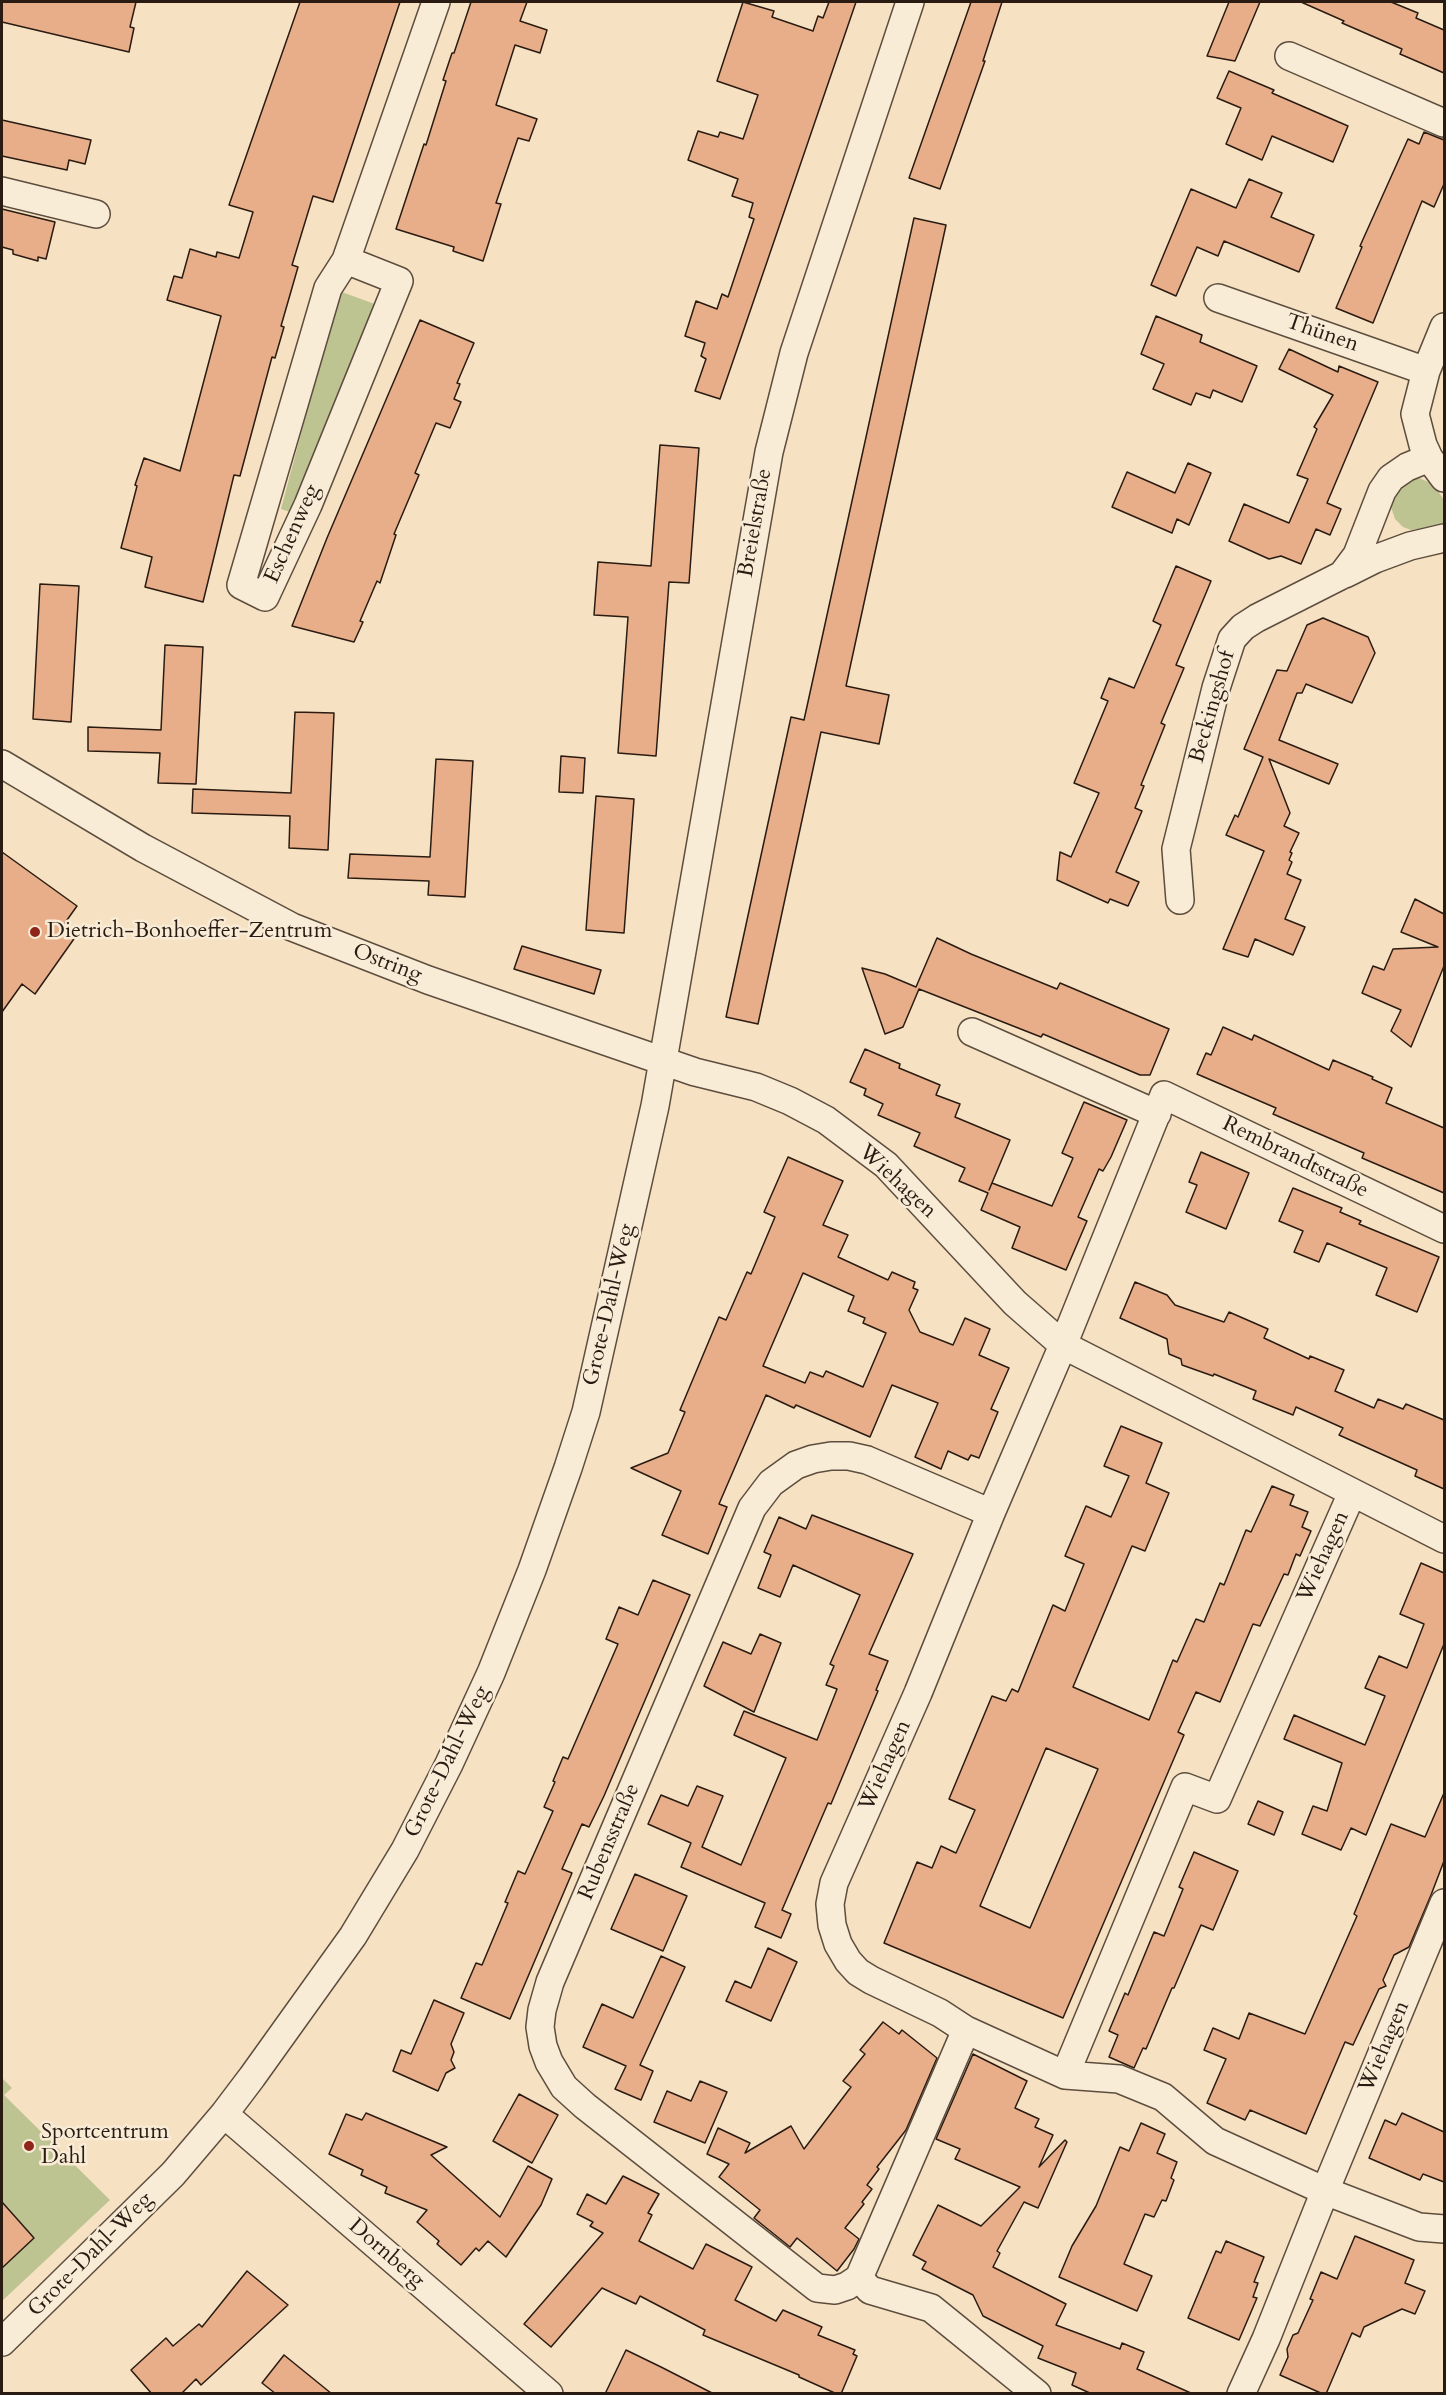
<!DOCTYPE html>
<meta charset="utf-8">
<style>
body{margin:0}
#map{position:relative;width:1446px;height:2395px;overflow:hidden;background:#f6e2c2;font-family:Cardo,serif}
canvas{display:block}
.frame{position:absolute;inset:0;border:3px solid #2a1b12;pointer-events:none}
</style>
<div id="map">
<canvas width="1446" height="2395"></canvas>
<div class="frame"></div>
</div>
<script>
const ctx = document.querySelector('canvas').getContext('2d');
ctx.lineJoin = 'round';
function fillPath(path, color) { ctx.fillStyle = color; ctx.fill(path, 'evenodd'); }
const toPath = rows => new Path2D(rows.map(r => 'M' + r).join(''));
function strokePath(path, color, width, dash) { ctx.strokeStyle = color; ctx.lineWidth = width; ctx.lineCap = dash ? 'butt' : 'round'; ctx.setLineDash(dash || []); ctx.stroke(path); }
function write(font, color, halo, rows, align = 'center') {
  ctx.font = font + ' Cardo,serif'; ctx.lineWidth = 5; ctx.setLineDash([]); ctx.textBaseline = 'middle'; ctx.strokeStyle = halo; ctx.fillStyle = color; for (const [text, x, y, turn = 0] of rows) {
    ctx.save(); ctx.translate(x, y); ctx.rotate((+turn || 0) * Math.PI / 180); ctx.textAlign = isNaN(turn) ? turn : align; if (halo) ctx.strokeText(text, 0, 0); ctx.fillText(text, 0, 0); ctx.restore();
  }
}
const green = toPath([
 [339,291,383,307,296,514,281,509],
 [1419,478,1433,484,1444,500,1444,526,1411,530,1403,527,1395,519,1391,507,1393,494,1403,481],
 [2,2078,12,2088,4,2095,110,2200,2,2301]
]);
const building = toPath([
 [2,2,136,2,130,27,134,28,129,52,2,22,2,2],
 [300,2,400,2,333,202,313,196,292,265,298,267,281,326,284,327,275,358,272,357,240,476,234,475,203,602,145,587,152,557,121,548,137,486,135,485,144,458,180,471,221,316,167,300,174,276,182,278,190,249,216,257,217,252,239,258,253,212,229,205,300,2],
 [471,2,527,2,520,21,547,30,540,53,515,45,496,105,537,119,529,141,518,138,496,203,501,204,483,261,453,251,454,247,396,229,424,144,426,145,446,81,443,80,452,53,454,53,471,2],
 [743,2,774,11,772,17,813,31,818,16,823,18,829,2,856,2,720,399,695,391,706,359,701,356,705,343,685,336,696,301,717,309,722,294,728,297,754,219,749,217,753,203,732,196,738,179,688,160,698,131,718,137,720,132,743,139,758,95,717,81,743,2],
 [971,2,1002,2,983,61,985,61,940,189,909,178,971,2],
 [1229,2,1260,2,1235,61,1207,56,1229,2],
 [1301,2,1391,2,1418,13,1416,18,1444,30,1444,73,1400,54,1402,49,1342,23,1344,21,1301,2],
 [1229,71,1274,90,1272,93,1348,126,1333,162,1272,136,1262,160,1226,144,1241,108,1217,98,1229,71],
 [2,120,91,140,85,164,69,160,67,170,2,156,2,120],
 [1424,132,1444,140,1444,184,1434,207,1422,201,1373,323,1336,308,1362,247,1360,246,1408,139,1419,144,1424,132],
 [1249,179,1282,193,1271,217,1314,235,1299,272,1224,241,1218,256,1197,247,1176,296,1151,285,1191,189,1236,208,1249,179],
 [2,209,55,222,46,259,38,257,38,261,13,254,13,250,2,247,2,209],
 [914,218,946,225,846,686,889,695,879,744,821,732,758,1024,726,1017,791,717,804,720,914,218],
 [1156,316,1202,335,1200,342,1257,366,1242,402,1213,390,1210,398,1196,393,1191,405,1153,389,1164,364,1141,354,1156,316],
 [420,320,474,343,457,383,460,384,454,399,461,402,450,428,436,423,415,473,419,475,394,534,396,535,380,583,377,581,360,621,363,622,354,642,292,626,327,538,420,320],
 [1289,349,1338,372,1339,366,1378,382,1327,503,1341,509,1330,535,1316,529,1301,564,1281,556,1269,559,1229,541,1244,504,1289,523,1308,479,1297,475,1317,429,1314,427,1333,395,1279,369,1289,349],
 [660,445,699,448,689,583,669,582,656,756,618,753,628,617,594,615,598,562,651,566,660,445],
 [1188,463,1211,473,1189,525,1177,519,1172,533,1112,507,1127,472,1175,493,1188,463],
 [1176,566,1211,581,1176,665,1184,668,1161,723,1165,725,1141,785,1144,786,1135,808,1142,811,1116,872,1139,882,1128,906,1110,899,1108,903,1057,880,1060,852,1071,857,1099,793,1074,783,1108,701,1101,698,1109,678,1134,688,1161,625,1153,621,1176,566],
 [40,584,79,586,71,722,33,719,40,584],
 [1323,618,1368,637,1375,653,1352,703,1306,684,1302,693,1297,693,1279,740,1338,764,1329,784,1269,759,1290,813,1284,826,1299,833,1290,852,1292,853,1289,860,1292,862,1287,874,1301,880,1285,919,1305,927,1293,955,1255,939,1248,957,1223,949,1264,851,1226,835,1235,815,1238,817,1263,757,1244,749,1277,670,1287,671,1307,625,1323,618],
 [165,645,203,647,196,784,158,783,160,753,88,751,88,727,161,730,165,645],
 [295,712,334,713,328,850,289,848,290,816,192,813,193,789,291,793,295,712],
 [561,756,585,758,583,793,559,792,561,756],
 [436,759,473,761,465,897,428,895,429,881,348,878,350,854,430,857,436,759],
 [596,796,634,799,624,933,586,930,596,796],
 [2,852,77,906,62,927,76,936,35,994,22,984,2,1012,2,852],
 [1415,899,1444,914,1444,966,1411,1047,1391,1031,1401,1010,1362,993,1373,966,1384,970,1393,949,1438,947,1401,932,1415,899],
 [937,938,971,954,1057,989,1060,983,1169,1029,1150,1075,1140,1075,1043,1034,1041,1037,919,989,903,1027,885,1034,862,968,885,974,916,987,937,938],
 [522,946,601,970,594,994,514,969,522,946],
 [1223,1027,1252,1040,1254,1035,1329,1070,1333,1060,1373,1077,1372,1079,1392,1088,1386,1103,1444,1128,1444,1193,1362,1158,1364,1153,1273,1114,1276,1108,1197,1074,1206,1053,1211,1055,1223,1027],
 [865,1049,900,1064,899,1068,940,1085,936,1095,960,1104,955,1117,1010,1140,989,1190,992,1183,1052,1206,1073,1158,1062,1153,1084,1102,1127,1120,1111,1157,1103,1171,1099,1169,1078,1217,1087,1221,1066,1270,1012,1248,1020,1227,981,1210,988,1193,959,1181,965,1168,914,1146,920,1133,878,1115,883,1104,864,1095,866,1089,850,1082,865,1049],
 [1201,1152,1249,1173,1226,1229,1186,1212,1197,1185,1189,1182,1201,1152],
 [788,1157,843,1181,823,1225,848,1235,838,1257,888,1280,892,1272,915,1282,913,1288,918,1290,909,1310,920,1332,953,1345,965,1318,990,1329,979,1355,1009,1368,991,1409,998,1412,979,1458,971,1455,968,1460,948,1451,941,1469,915,1457,938,1403,892,1385,870,1437,796,1405,794,1408,766,1395,719,1504,727,1507,708,1554,662,1535,681,1491,631,1468,668,1453,685,1412,680,1410,719,1317,726,1320,747,1272,751,1274,775,1217,764,1212,788,1157],
 [803,1273,854,1296,848,1311,865,1318,863,1323,886,1333,863,1387,826,1371,823,1377,810,1372,805,1383,763,1366,803,1273],
 [1293,1188,1342,1208,1340,1212,1361,1221,1359,1224,1439,1257,1417,1312,1376,1295,1387,1268,1327,1243,1319,1262,1294,1252,1303,1231,1279,1221,1293,1188],
 [1135,1282,1167,1295,1175,1305,1224,1322,1229,1312,1268,1329,1264,1338,1309,1359,1310,1356,1344,1370,1335,1391,1374,1408,1378,1399,1403,1409,1406,1404,1444,1420,1444,1489,1415,1476,1417,1470,1339,1435,1343,1428,1296,1407,1293,1415,1253,1399,1256,1391,1214,1374,1213,1376,1182,1365,1181,1359,1169,1354,1167,1339,1120,1318,1135,1282],
 [1121,1426,1162,1443,1146,1483,1169,1493,1145,1551,1132,1546,1073,1687,1149,1720,1173,1660,1177,1662,1196,1619,1204,1622,1220,1583,1224,1585,1246,1530,1251,1532,1272,1486,1294,1495,1290,1505,1308,1512,1302,1527,1311,1531,1300,1556,1296,1554,1288,1575,1284,1574,1260,1626,1253,1624,1220,1702,1196,1692,1178,1732,1184,1735,1063,2018,884,1943,917,1862,932,1868,941,1846,956,1853,975,1810,949,1799,992,1696,1006,1701,1012,1689,1018,1692,1053,1605,1065,1611,1084,1564,1065,1556,1086,1506,1111,1517,1129,1476,1104,1466,1121,1426],
 [1046,1748,1098,1769,1030,1928,980,1906,1046,1748],
 [812,1515,913,1554,869,1654,888,1661,876,1690,878,1691,831,1804,828,1803,782,1910,791,1914,781,1938,755,1927,765,1903,681,1867,691,1843,648,1824,661,1795,688,1806,697,1786,723,1796,702,1847,741,1865,786,1758,734,1735,744,1711,817,1740,837,1689,826,1685,834,1666,830,1664,860,1595,793,1565,780,1597,758,1588,771,1555,764,1552,779,1517,806,1529,812,1515],
 [1421,1563,1444,1573,1444,1644,1366,1835,1351,1828,1341,1850,1302,1834,1313,1806,1327,1811,1342,1763,1284,1739,1294,1715,1365,1745,1385,1696,1365,1688,1379,1656,1407,1668,1424,1624,1400,1614,1421,1563],
 [653,1580,690,1595,604,1796,589,1827,582,1824,562,1869,572,1873,510,2019,461,1998,476,1963,482,1965,508,1903,505,1902,518,1871,525,1874,553,1811,544,1807,555,1782,553,1781,563,1757,568,1759,618,1644,606,1639,619,1607,638,1615,653,1580],
 [760,1634,781,1643,754,1712,704,1686,723,1642,751,1654,760,1634],
 [1444,1793,1444,1861,1431,1895,1409,1947,1394,1955,1383,1980,1386,1986,1379,1989,1353,2045,1345,2042,1306,2134,1250,2110,1245,2120,1207,2103,1226,2059,1204,2050,1213,2028,1239,2039,1249,2013,1305,2034,1357,1916,1354,1914,1391,1824,1425,1837,1444,1793],
 [1258,1801,1283,1812,1274,1835,1248,1824,1258,1801],
 [1194,1852,1238,1871,1213,1930,1201,1925,1174,1988,1172,1988,1146,2049,1143,2048,1134,2068,1109,2057,1118,2035,1109,2031,1125,1993,1128,1995,1154,1932,1164,1936,1183,1889,1179,1887,1194,1852],
 [635,1874,687,1896,663,1951,611,1929,635,1874],
 [768,1948,797,1962,771,2021,726,2001,735,1981,751,1988,768,1948],
 [661,1956,685,1967,640,2065,653,2071,641,2100,615,2089,626,2066,583,2047,602,2004,633,2018,661,1956],
 [434,2000,464,2013,451,2044,454,2052,451,2060,455,2068,446,2073,438,2091,393,2071,401,2050,411,2054,434,2000],
 [883,2022,899,2034,902,2030,937,2058,906,2130,877,2167,879,2169,867,2185,872,2189,862,2202,864,2204,845,2228,859,2239,854,2249,837,2271,797,2238,790,2247,754,2218,760,2210,719,2177,729,2164,707,2154,718,2128,750,2143,745,2153,791,2126,804,2149,851,2087,843,2081,865,2054,860,2050,883,2022],
 [973,2054,1027,2081,1015,2108,1039,2119,1035,2127,1053,2135,1039,2167,1065,2140,1067,2142,1038,2208,1024,2202,997,2251,1000,2253,993,2267,1066,2304,1056,2325,1120,2349,1122,2343,1144,2352,1137,2369,1193,2394,1092,2394,1072,2385,1076,2373,1038,2358,1043,2346,983,2316,973,2295,922,2269,926,2262,913,2255,938,2205,981,2226,1020,2187,955,2159,960,2149,936,2139,973,2054],
 [700,2081,727,2092,705,2143,654,2122,667,2091,691,2101,700,2081],
 [519,2094,558,2115,532,2163,493,2141,519,2094],
 [366,2113,447,2147,431,2155,500,2217,528,2166,552,2179,541,2205,506,2257,488,2241,479,2251,476,2248,461,2265,437,2244,439,2241,417,2222,427,2210,385,2193,387,2187,361,2175,363,2170,329,2154,346,2114,362,2120,366,2113],
 [1402,2113,1444,2132,1444,2182,1423,2174,1420,2180,1369,2158,1385,2120,1396,2125,1402,2113],
 [1141,2123,1165,2134,1157,2153,1177,2162,1171,2178,1174,2180,1166,2201,1162,2200,1154,2217,1145,2214,1124,2264,1152,2276,1137,2311,1059,2277,1072,2246,1096,2206,1120,2147,1129,2151,1141,2123],
 [623,2176,659,2194,648,2213,652,2215,639,2241,693,2269,706,2244,752,2267,735,2300,776,2321,783,2310,822,2327,818,2335,855,2350,853,2354,857,2356,841,2394,837,2394,799,2377,799,2375,703,2335,705,2330,640,2296,636,2304,602,2288,551,2347,524,2324,603,2233,590,2226,593,2222,577,2214,587,2194,606,2204,623,2176],
 [2,2202,34,2238,2,2268,2,2202],
 [1355,2236,1414,2260,1405,2283,1425,2291,1415,2314,1402,2309,1364,2327,1360,2337,1352,2333,1326,2394,1323,2394,1280,2375,1288,2357,1287,2349,1293,2335,1298,2333,1313,2300,1310,2299,1321,2272,1337,2279,1355,2236],
 [1226,2241,1264,2257,1254,2282,1258,2283,1253,2297,1257,2298,1239,2340,1188,2318,1216,2251,1221,2253,1226,2241],
 [247,2271,288,2305,201,2385,196,2379,181,2394,152,2394,131,2370,166,2338,173,2346,199,2324,202,2327,247,2271],
 [626,2350,661,2367,714,2394,605,2394,626,2350],
 [284,2355,332,2394,276,2394,262,2383,284,2355]
]);
const minor = toPath([
 [1289,56,1444,123],
 [2,191,96,214],
 [346,260,399,281,308,505,265,597,241,585,328,288,346,260,436,2],
 [1218,298,1426,371],
 [1444,327,1426,371,1415,414,1423,445,1429,458,1444,478],
 [1345,574,1375,559,1410,546,1444,538],
 [2,764,143,848,292,927,428,980,695,1072,756,1087,790,1101,826,1120,886,1165,1015,1303,1063,1345,1444,1539],
 [1180,900,1176,849,1216,688,1232,639,1243,627,1257,618,1342,575,1357,555,1382,491,1391,478,1407,467,1429,458],
 [972,1032,1157,1114],
 [1444,1229,1164,1095,1063,1345,991,1513,918,1693,834,1883,830,1904,832,1925,838,1944,848,1961,858,1972,871,1980,940,2013,966,2030,1065,2075,1119,2079,1163,2097,1215,2141,1325,2191,1419,2227,1444,2229],
 [966,2030,859,2278,870,2290,931,2308,1037,2394],
 [1065,2075,1185,1787,1217,1799,1352,1493],
 [224,2114,549,2394],
 [859,2278,847,2286,835,2290,817,2288,585,2106,564,2087,549,2062,543,2046,540,2027,542,2010,550,1982,752,1508,771,1483,796,1465,813,1459,831,1456,849,1456,867,1460,991,1513],
 [2,2342,173,2174,224,2114,252,2077,353,1936,405,1850,449,1764,491,1673,532,1570,568,1468,586,1412,655,1106,769,452,794,353,910,2],
 [1241,2394,1266,2339,1325,2191,1444,1903]
]);
const markers = [
 [35,932,6,"#8f2418"],
 [29,2146,6,"#8f2418"]
];
const streetNames = [
 ["Thünen",1322,334,19],
 ["Breielstraße",756,523,-80],
 ["Eschenweg",293,534,-66],
 ["Beckingshof",1213,707,-74],
 ["Ostring",387,964,21],
 ["Rembrandtstraße",1295,1158,26],
 ["Wiehagen",897,1182,43],
 ["Grote-Dahl-Weg",610,1305,-77],
 ["Wiehagen",1324,1557,-66],
 ["Grote-Dahl-Weg",448,1762,-64],
 ["Wiehagen",886,1766,-66],
 ["Rubensstraße",610,1842,-67],
 ["Wiehagen",1385,2047,-67],
 ["Dornberg",386,2254,41],
 ["Grote-Dahl-Weg",91,2255,-45]
];
const poiNames = [
 ["Dietrich-Bonhoeffer-Zentrum",47,932],
 ["Sportcentrum",41,2133],
 ["Dahl",41,2158]
];
fillPath(green, '#bec392');
fillPath(building, '#e8ae89');
strokePath(building, '#2a1b12', 1.5);
strokePath(minor, '#5d4d3e', 30);
strokePath(minor, '#f9ecd7', 27);
for (const [x, y, r, color] of markers) { const dot = new Path2D(); dot.arc(x, y, r, 0, 2 * Math.PI); ctx.fillStyle = color; ctx.fill(dot); strokePath(dot, '#f9ecd7', 2); }
write('22px', '#2a1b12', '#f9ecd7', streetNames);
write('22px', '#2a1b12', '#f9ecd7', poiNames, 'left');
</script>
